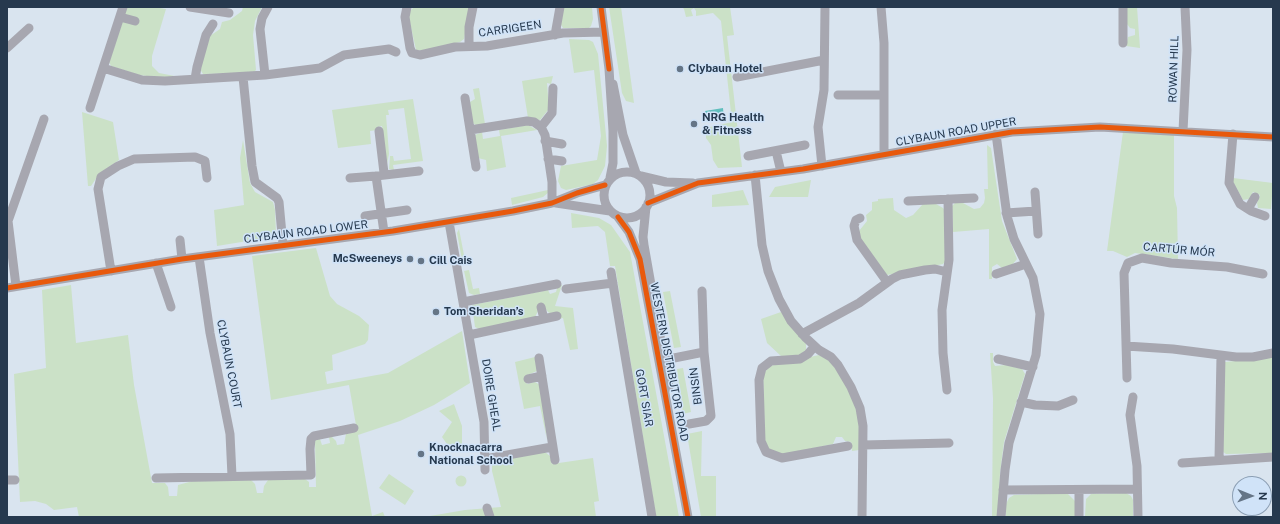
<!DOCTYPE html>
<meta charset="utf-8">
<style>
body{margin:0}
#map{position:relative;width:1280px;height:524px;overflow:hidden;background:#d9e4ef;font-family:"Public Sans",sans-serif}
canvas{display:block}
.frame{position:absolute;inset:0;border:8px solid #26394e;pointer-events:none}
.north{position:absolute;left:1232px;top:476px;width:40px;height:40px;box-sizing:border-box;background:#d0e3f8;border:1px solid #8c9fb4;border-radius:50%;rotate:91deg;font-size:11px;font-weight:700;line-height:16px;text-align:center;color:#26394e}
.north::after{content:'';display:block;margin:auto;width:14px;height:18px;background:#657586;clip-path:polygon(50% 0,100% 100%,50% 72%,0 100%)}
</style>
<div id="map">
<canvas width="1280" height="524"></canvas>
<div class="frame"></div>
<div class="north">N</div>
</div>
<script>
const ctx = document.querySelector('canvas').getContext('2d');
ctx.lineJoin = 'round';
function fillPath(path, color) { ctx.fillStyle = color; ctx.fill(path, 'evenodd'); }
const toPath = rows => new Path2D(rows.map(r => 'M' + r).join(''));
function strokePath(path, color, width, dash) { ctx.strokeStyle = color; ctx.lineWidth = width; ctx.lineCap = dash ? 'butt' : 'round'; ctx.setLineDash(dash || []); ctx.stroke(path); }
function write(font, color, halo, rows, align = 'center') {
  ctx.font = font + ' "Public Sans",sans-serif'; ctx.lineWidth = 3; ctx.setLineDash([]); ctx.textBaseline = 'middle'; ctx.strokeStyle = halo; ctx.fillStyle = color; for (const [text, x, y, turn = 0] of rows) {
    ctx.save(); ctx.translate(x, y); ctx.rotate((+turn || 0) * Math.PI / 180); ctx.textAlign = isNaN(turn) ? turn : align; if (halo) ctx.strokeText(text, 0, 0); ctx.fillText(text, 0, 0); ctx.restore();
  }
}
const green = toPath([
 [125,7,154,7,166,9,152,56,152,66,159,73,180,77,154,77,139,75,111,66,109,62,125,14],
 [243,7,262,7,255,21,253,35,256,70,253,73,203,74,200,69,210,36,220,29,222,22,230,20,242,11],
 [414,7,470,7,464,39,460,42,425,51,416,50,409,18,410,11],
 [563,7,592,7,593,19,591,26,589,28,563,28,560,23],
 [609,7,621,7,634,103,626,101,622,93],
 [682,7,730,7,734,35,727,36,742,167,718,168,713,160,711,145,706,138,706,128,732,122,721,21,713,13,696,16,696,11,694,8,691,10,693,16,686,17,684,9],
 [1127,7,1137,7,1140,48,1126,46,1128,37,1135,35,1135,29,1130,28,1127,24],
 [569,39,589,40,593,42,598,54,607,146,605,166,598,180,593,184,566,190,561,188,558,181,561,166,597,160,601,136,594,70,574,73],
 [553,76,551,84,547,83,549,109,540,120,528,118,522,81],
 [479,88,485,124,476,125,472,123,470,102,475,99,473,89],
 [413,99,423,161,393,165,394,170,389,169,390,156,393,156,394,161,411,159,404,108,388,110,389,115,386,115,389,154,387,164,382,126,377,127,377,130,370,131,371,144,338,148,332,110],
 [82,112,113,122,119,160,99,174,91,186,88,186],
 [528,125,537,130,501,136,506,167,487,171,486,160,478,158,475,135,482,132,483,139,500,136,499,130],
 [1123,132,1174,134,1174,196,1177,208,1178,259,1135,253,1127,257,1113,251,1107,251],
 [243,140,250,183,255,192,273,202,275,210,276,233,272,237,217,246,214,210,244,205,240,158],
 [987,145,991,148,1002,221,1017,259,1012,265,1002,268,997,264,992,267,992,279,989,279,989,229,953,232,952,206,956,202,963,203,974,209,980,208,984,203,985,198,984,189,988,189],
 [1233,178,1273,183,1271,209,1258,208,1257,203,1260,195,1253,192,1249,199,1243,200,1233,182],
 [811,180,808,197,769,197,775,187],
 [548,190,549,192,543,197,512,205,511,198],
 [743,190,749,205,712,207,712,195],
 [893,198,894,210,906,218,913,215,923,204,936,204,943,208,946,212,945,262,943,264,887,275,860,238,859,231,867,221,866,215,872,210,872,202,878,201,878,199],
 [571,213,599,218,611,225,630,252,679,517,656,517,615,266,610,266,605,232,598,226,572,228],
 [459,229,464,255,469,264,463,265,457,233],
 [316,248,330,296,337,304,359,316,369,325,368,340,365,344,332,355,333,370,325,372,327,384,388,373,462,331,470,383,434,405,400,421,358,435,372,516,383,512,385,517,79,517,77,507,54,510,46,504,35,501,20,502,14,374,46,368,42,290,71,285,76,343,128,335,134,385,152,483,165,483,168,487,169,496,177,496,178,485,193,481,251,480,255,484,257,493,263,493,264,486,268,480,305,479,309,482,309,487,316,487,315,440,320,439,322,445,330,443,329,437,332,437,336,441,337,445,344,444,346,434,357,431,349,385,271,400,252,256],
 [469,270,473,289,479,288,480,294,474,295,469,293,464,271],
 [558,285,562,285,555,306,573,308,578,349,570,350,563,318,559,319,548,312,545,308,538,311,535,317,479,329,475,327,472,305,548,290,550,294,556,292],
 [670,291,681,347,674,348,663,292],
 [781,312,806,344,806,350,797,357,781,356,767,343,761,319],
 [990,353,993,353,993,362,995,366,1006,365,1022,369,1025,374,1004,442,1000,473,998,517,992,517,993,398],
 [819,355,830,361,844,380,855,405,859,422,859,450,852,451,851,442,845,441,842,437,836,437,833,444,781,455,770,451,765,444,763,374,770,366],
 [535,357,537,371,525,376,527,384,535,382,540,385,547,440,540,406,524,409,515,362],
 [1273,357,1273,453,1226,454,1222,451,1225,362],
 [683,368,691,412,683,414,677,369],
 [454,404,462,426,462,446,449,447,442,437,452,422,439,411],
 [702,431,701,476,716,476,716,517,701,517,687,434],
 [545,452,550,456,552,464,593,458,599,501,594,502,596,517,424,517,465,510,501,507,492,471,492,462],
 [389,474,414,491,405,505,379,488],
 '455.5 481a5.5 5.5 0 1 1 11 0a5.5 5.5 0 1 1-11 0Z',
 [1067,493,1075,501,1075,517,1006,517,1006,504,1009,498,1014,495],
 [1126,493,1131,496,1133,500,1133,517,1085,517,1086,499,1091,494]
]);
const water = toPath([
 [723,108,724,119,707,122,705,111]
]);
const minor = toPath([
 [190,7,229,13],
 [407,7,405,17,410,48,412,53,420,55,455,47,487,46,563,33,604,32],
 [601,7,609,69,613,131,613,163,610,178],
 [881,7,884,43,884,154],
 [120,17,135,21],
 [555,35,560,7],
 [1123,43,1123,7],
 [469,46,469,27,473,7],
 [7,48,29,28],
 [103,68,142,80,165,81,265,75,320,68,344,55,389,49,396,52],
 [265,75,260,29,262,18,268,7],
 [243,77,252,166,255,182,277,198,279,202,283,245],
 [737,77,824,60],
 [195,79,197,67,206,35,213,24],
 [613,84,623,135,636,173],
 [838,95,884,95],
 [465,98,476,167],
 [90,108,123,7],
 [541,127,552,113,553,88],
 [470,130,527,121,534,122,541,127,545,135,552,182,552,203],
 [379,131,384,173],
 [1183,131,1187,50,1185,7],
 [996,134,1007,216,1014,239,1033,278,1040,314,1036,355,1009,443,1005,470,1001,517],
 [1233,134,1229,183,1240,204,1251,211,1265,216],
 [545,141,562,144],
 [776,151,781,172],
 [748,156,805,145],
 [548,159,562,161],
 [822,166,818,127,824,90,825,7],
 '604 195a23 23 0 1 1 46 0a23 23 0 1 1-46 0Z',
 [755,175,762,245,768,271,779,299,791,321,806,338,819,350,831,357,838,365,851,387,860,408,863,426,862,517],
 [641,176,666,182,693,183],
 [350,178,376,176],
 [1035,192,1038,234],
 [908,201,974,198],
 [556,203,610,211],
 [648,203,698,183,803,169,1012,132,1100,127,1273,137],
 [646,207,643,237,644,245,669,387],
 [1248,209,1255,197],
 [1006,213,1036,211],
 [365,216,407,210],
 [618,217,629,232,640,259,688,517],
 [860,218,856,220,854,226,857,240,887,282],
 [449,222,484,422,485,470],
 [384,232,376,176,419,171],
 [180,240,182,259],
 [199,257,210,333,230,434,232,476],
 [156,263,171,307],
 [111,271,98,189,101,177,118,166,134,159,195,157,205,161,207,178],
 [611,272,652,517],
 [996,274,1026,264],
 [16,286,8,221,44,119],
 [7,288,182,259,393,231,513,211,552,203,577,193,605,185],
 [566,289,613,283],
 [463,302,557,284],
 [541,307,544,319],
 [802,334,859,303,892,279,900,275,925,270,935,269,947,272],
 [469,335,557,316],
 [1126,346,1173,349,1236,357,1253,357,1273,353],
 [814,347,808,354,800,359,771,361,762,368,759,380,761,441,766,452,782,458,848,446],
 [539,358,555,460],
 [998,359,1033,367],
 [664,360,704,352],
 [1127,378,1124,273,1128,263,1142,258,1171,263,1227,267,1263,274],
 [528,379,542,376],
 [947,390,943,353,942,310,949,260,948,199],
 [1133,397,1130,415,1137,466,1138,517],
 [1021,402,1035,405,1058,406,1073,400],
 [689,424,706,421,711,416,704,352,702,291],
 [863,445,949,443],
 [485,459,552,447],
 [1219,459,1221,356],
 [1182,463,1273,457],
 [156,478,311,475,310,449,311,439,314,436,354,428],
 [7,480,15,480],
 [1003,490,1137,489],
 [487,508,490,517],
 [1079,517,1079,490]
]);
const cycleway = toPath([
 [601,7,609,69],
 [648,203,698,183,803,169,1012,132,1100,127,1273,137],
 [618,217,629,232,640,259,688,517],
 [7,288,182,259,393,231,513,211,552,203,577,193,605,185]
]);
const markers = [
 [680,69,4,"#657586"],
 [694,124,4,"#657586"],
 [410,259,4,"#657586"],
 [421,261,4,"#657586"],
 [436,312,4,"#657586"],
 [421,454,4,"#657586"]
];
const streetNames = [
 ["CARRIGEEN",510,29,-8],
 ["ROWAN HILL",1174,69,-88],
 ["CLYBAUN ROAD UPPER",956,132,-10],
 ["CLYBAUN ROAD LOWER",306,232,-7],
 ["CARTÚR MÓR",1179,250,5],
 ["WESTERN DISTRIBUTOR ROAD",669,362,79],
 ["CLYBAUN COURT",229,364,79],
 ["BINSÍN",696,386,-97],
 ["DOIRE GHEAL",491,395,81],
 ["GORT SIAR",644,398,80]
];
const poiNames = [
 ["Clybaun Hotel",688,69],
 ["NRG Health",702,118],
 ["& Fitness",702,131],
 ["McSweeneys",402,259,"right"],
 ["Cill Cais",429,261],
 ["Tom Sheridan’s",444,312],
 ["Knocknacarra",429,448],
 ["National School",429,461]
];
fillPath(green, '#cbe1c7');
fillPath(water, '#60bebd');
strokePath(minor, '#a7a7b0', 9);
strokePath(cycleway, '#e8590c', 5);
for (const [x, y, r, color] of markers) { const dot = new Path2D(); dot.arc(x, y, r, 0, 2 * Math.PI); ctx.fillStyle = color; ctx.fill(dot); strokePath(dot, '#d0e3f8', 1.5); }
write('11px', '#26394e', '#d0e3f8', streetNames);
write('bold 11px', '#26394e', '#d0e3f8', poiNames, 'left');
</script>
